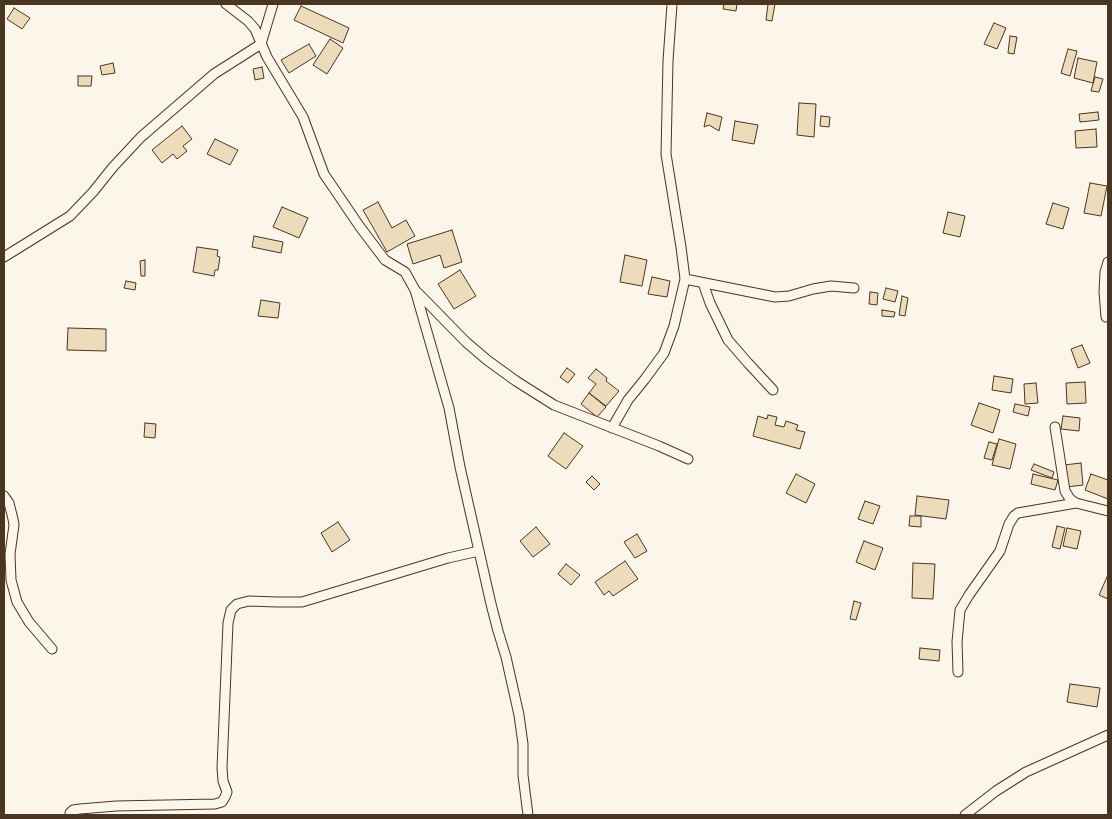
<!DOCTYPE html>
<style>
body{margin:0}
#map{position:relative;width:1112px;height:819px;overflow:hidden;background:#fbf6e9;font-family:"PT Sans Narrow",sans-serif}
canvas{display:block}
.frame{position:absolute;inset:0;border:5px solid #4a3520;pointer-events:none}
</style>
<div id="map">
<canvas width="1112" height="819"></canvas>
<div class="frame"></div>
</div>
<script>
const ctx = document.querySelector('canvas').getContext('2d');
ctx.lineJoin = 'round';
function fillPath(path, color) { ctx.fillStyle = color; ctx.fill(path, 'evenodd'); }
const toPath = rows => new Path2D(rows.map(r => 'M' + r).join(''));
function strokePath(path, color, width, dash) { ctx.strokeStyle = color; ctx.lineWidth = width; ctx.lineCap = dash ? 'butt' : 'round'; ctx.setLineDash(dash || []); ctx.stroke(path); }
const building = toPath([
 [724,4,737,4,736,11,723,9,724,4],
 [768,4,775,4,772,21,766,20,768,4],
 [301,6,349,28,343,43,294,20,301,6],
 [14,8,30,18,22,29,7,19,14,8],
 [994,23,1006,28,997,49,984,44,994,23],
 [1010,36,1017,37,1014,54,1008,53,1010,36],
 [330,39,343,48,327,74,313,65,330,39],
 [309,44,316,56,289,73,281,60,309,44],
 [1068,49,1077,51,1070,76,1061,73,1068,49],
 [1078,58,1097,62,1093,83,1074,78,1078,58],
 [113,63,115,73,102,75,100,66,113,63],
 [262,67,264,78,255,80,253,69,262,67],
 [78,76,92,76,91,86,78,86,78,76],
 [1095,77,1103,79,1099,92,1091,91,1095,77],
 [799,103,816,104,814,137,797,135,799,103],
 [1098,112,1099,120,1080,122,1079,114,1098,112],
 [707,113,722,117,719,131,709,125,704,127,707,113],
 [821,116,830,117,829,127,820,126,821,116],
 [735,121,758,125,754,144,732,140,735,121],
 [182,126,192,139,183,146,187,151,177,159,173,154,162,163,152,150,182,126],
 [1096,129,1097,147,1076,148,1075,131,1096,129],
 [215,139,238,150,230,165,207,154,215,139],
 [1090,183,1107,186,1101,216,1084,213,1090,183],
 [378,202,392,228,406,220,415,236,387,252,363,210,378,202],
 [1053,203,1069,208,1063,229,1046,224,1053,203],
 [282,207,308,218,299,238,273,227,282,207],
 [948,212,965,216,960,237,943,233,948,212],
 [452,230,462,262,444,268,440,255,413,264,407,244,452,230],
 [254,236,283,242,281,253,252,247,254,236],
 [197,247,218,250,217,256,220,257,218,270,215,270,214,276,193,272,197,247],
 [625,255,647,260,642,286,620,282,625,255],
 [145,260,145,276,141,276,140,261,145,260],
 [460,270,476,296,454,309,438,284,460,270],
 [652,277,670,281,667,297,648,294,652,277],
 [126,281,136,283,135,290,124,288,126,281],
 [886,288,898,291,895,302,883,299,886,288],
 [870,292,878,293,877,305,869,304,870,292],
 [902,296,908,298,905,316,899,315,902,296],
 [261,300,280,303,278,318,258,316,261,300],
 [882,310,895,312,894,317,882,316,882,310],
 [68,328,106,329,106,351,67,350,68,328],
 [1082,345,1090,363,1078,368,1071,349,1082,345],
 [567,368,575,374,568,383,560,377,567,368],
 [596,369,607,378,606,381,619,391,606,406,589,393,596,384,588,378,596,369],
 [994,376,1013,379,1011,393,992,390,994,376],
 [1085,382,1086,403,1067,404,1066,383,1085,382],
 [1036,383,1038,403,1025,404,1024,384,1036,383],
 [589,393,606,407,597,417,581,404,589,393],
 [979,403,1000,410,993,433,971,425,979,403],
 [1015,404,1030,407,1028,416,1013,412,1015,404],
 [768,415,777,417,775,425,784,427,786,421,798,425,796,430,805,432,800,449,753,436,758,416,767,419,768,415],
 [1063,416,1080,418,1079,431,1061,429,1063,416],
 [145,423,156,424,155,438,144,437,145,423],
 [564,433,583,446,566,469,548,456,564,433],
 [999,439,1016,444,1010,469,992,465,999,439],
 [989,442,997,444,992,460,984,458,989,442],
 [1081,463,1083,485,1067,487,1064,465,1081,463],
 [1034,464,1054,472,1052,478,1031,470,1034,464],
 [796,474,815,484,806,503,786,493,796,474],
 [1033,474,1058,480,1055,490,1031,484,1033,474],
 [1091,474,1108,480,1108,499,1085,490,1091,474],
 [592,476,600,484,594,490,586,482,592,476],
 [917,496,949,500,946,519,915,515,917,496],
 [865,501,880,506,873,524,858,519,865,501],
 [910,516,921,516,921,527,909,526,910,516],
 [338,522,350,540,332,552,321,533,338,522],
 [1057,526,1065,528,1060,549,1052,547,1057,526],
 [536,527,550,544,533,557,520,541,536,527],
 [1067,528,1081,531,1077,549,1063,546,1067,528],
 [637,534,647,551,635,558,624,542,637,534],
 [864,541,883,548,875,570,856,562,864,541],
 [625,561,638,579,613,596,609,591,604,595,595,582,625,561],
 [913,563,935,564,933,599,912,598,913,563],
 [566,564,580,575,571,585,558,574,566,564],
 [1107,577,1108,578,1108,599,1099,595,1107,577],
 [854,601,861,603,856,620,850,619,854,601],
 [920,648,940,650,939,661,919,659,920,648],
 [1070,684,1100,688,1097,707,1067,702,1070,684]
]);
const street = toPath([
 [226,4,248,21,255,29,267,57,303,117,324,174,360,227,385,260,405,272,415,290,449,408,460,467,491,604,498,631,506,657,519,715,523,744,523,775,528,815],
 [4,257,70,216,93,192,113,167,141,137,214,74,261,44,273,4],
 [685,279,775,297,789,296,813,289,831,286,854,288],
 [703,283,710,303,728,340,748,363,773,390],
 [417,292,466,342,487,360,516,381,554,405,659,446,688,459],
 [1106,317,1104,292,1105,272,1108,262],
 [1055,427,1065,491,1070,499,1076,503,1108,511],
 [612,428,628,400,645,379,664,353,674,326,685,279,681,247,666,154,668,61,672,4],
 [4,496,9,503,13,519,14,525,10,554,11,580,17,602,29,622,52,649],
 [958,672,957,642,960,610,969,595,1000,551,1009,524,1014,516,1018,513,1076,503],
 [70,815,70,813,73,810,80,809,116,806,215,804,222,802,225,797,227,792,223,781,222,768,228,623,231,610,237,604,249,601,277,602,302,602,448,558,479,551],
 [965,815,996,791,1026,772,1108,735]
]);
fillPath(building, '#ecdcbc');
strokePath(building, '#4a3520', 1);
strokePath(street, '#4a3520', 11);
strokePath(street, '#fbf6e9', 9);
</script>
